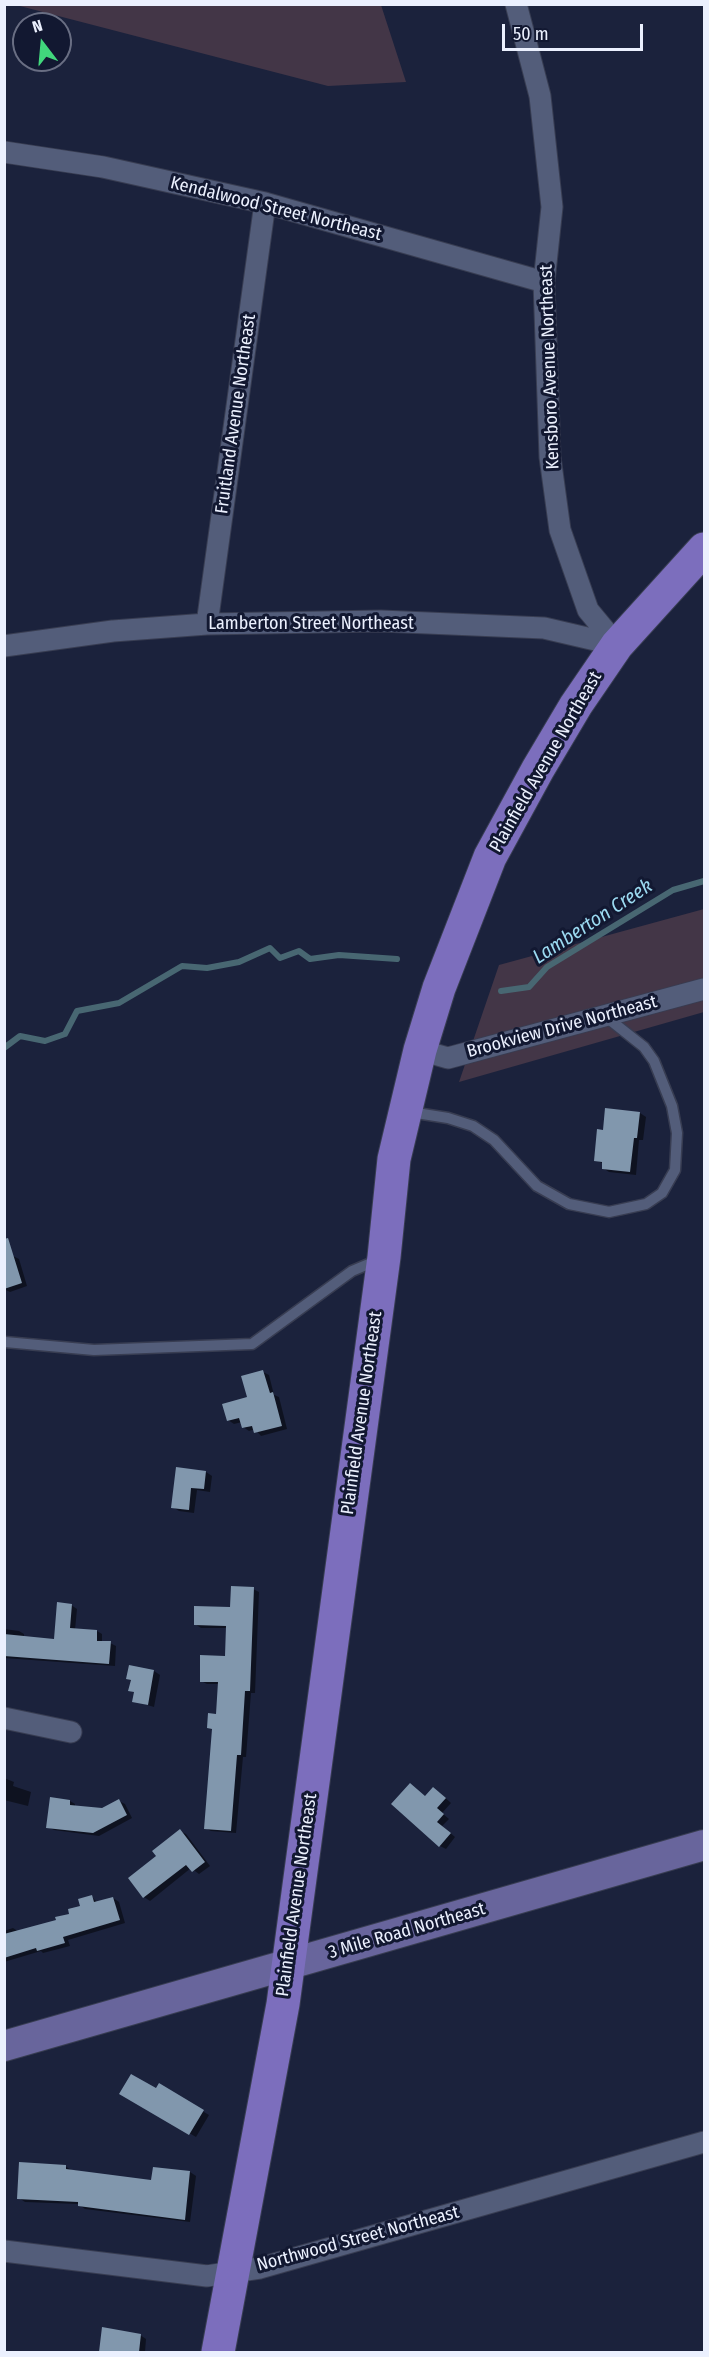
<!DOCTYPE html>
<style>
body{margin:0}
#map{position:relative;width:709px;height:2357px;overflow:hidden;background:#1b223c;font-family:"Fira Sans Condensed",sans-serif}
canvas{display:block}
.frame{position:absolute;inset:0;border:6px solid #ebf0fe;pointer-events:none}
.north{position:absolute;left:12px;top:12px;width:60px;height:60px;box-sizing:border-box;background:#121831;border:2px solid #696e83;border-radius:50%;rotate:344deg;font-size:16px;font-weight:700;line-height:24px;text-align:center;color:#ebf0fe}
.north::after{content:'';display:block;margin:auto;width:21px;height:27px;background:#41d77c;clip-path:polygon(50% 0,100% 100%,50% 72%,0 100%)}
.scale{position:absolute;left:502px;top:24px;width:141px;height:27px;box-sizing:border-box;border:3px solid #ebf0fe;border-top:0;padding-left:8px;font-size:18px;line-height:21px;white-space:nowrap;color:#ebf0fe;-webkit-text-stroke:4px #121831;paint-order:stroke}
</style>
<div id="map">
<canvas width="709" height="2357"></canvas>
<div class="frame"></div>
<div class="north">N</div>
<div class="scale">50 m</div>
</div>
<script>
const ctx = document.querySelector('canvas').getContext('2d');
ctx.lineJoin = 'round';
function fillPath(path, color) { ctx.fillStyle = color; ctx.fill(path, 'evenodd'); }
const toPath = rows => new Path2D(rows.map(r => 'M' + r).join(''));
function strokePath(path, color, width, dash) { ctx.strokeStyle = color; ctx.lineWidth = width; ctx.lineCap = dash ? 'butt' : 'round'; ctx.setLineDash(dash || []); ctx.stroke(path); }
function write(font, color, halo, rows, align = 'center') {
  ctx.font = font + ' "Fira Sans Condensed",sans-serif'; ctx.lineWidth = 6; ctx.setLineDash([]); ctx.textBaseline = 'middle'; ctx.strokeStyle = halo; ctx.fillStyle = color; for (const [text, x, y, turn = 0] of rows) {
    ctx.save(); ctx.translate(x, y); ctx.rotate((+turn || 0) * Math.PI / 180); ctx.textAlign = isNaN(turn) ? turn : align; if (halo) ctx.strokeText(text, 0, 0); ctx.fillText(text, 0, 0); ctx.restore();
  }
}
const green = toPath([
 [16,5,381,5,406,82,328,86],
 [704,909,704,1012,459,1082,499,965]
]);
const shadow = toPath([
 [640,1113,646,1117,643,1140,639,1140,636,1175,609,1172,603,1168,604,1164,596,1160,605,1131],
 [13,1256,19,1259,27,1286,10,1292,4,1289,4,1258],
 [263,1372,269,1375,274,1395,279,1397,287,1429,261,1436,255,1429,249,1431,243,1427,242,1422,234,1424,228,1420,249,1398],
 [206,1472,212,1476,210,1492,197,1490,194,1513,179,1511,173,1507],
 [253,1589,259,1592,255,1693,251,1693,246,1757,243,1757,236,1833,211,1831,205,1828,213,1730,209,1728,217,1715,220,1684,207,1684,201,1681,227,1657,227,1628,201,1628,195,1624,231,1608],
 [71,1605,77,1609,75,1630,97,1631,102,1634,102,1643,110,1643,116,1646,115,1666,4,1658,4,1629,19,1631,24,1634,24,1638,55,1641],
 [130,1667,154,1671,160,1675,154,1707,134,1701,135,1693,130,1690,132,1681,128,1679],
 [4,1778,14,1782,13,1786,31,1792,28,1806,4,1800],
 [439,1792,451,1803,442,1813,449,1819,442,1826,455,1837,446,1849,440,1846,426,1797],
 [70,1801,75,1804,75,1807,102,1810,119,1801,125,1804,132,1818,99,1836,54,1830,48,1827],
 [180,1831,186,1834,210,1866,199,1874,191,1868,150,1901,144,1897,130,1878,158,1856],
 [92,1897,98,1903,113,1898,119,1902,125,1923,68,1940,70,1946,43,1953,41,1951,4,1962,4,1931,13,1928,19,1932,58,1921,71,1915],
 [159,2085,209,2115,196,2137,121,2093,157,2090],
 [65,2166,71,2170,152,2182,190,2172,196,2176,190,2222,85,2209,78,2204,25,2202,19,2198],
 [104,2328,140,2335,146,2339,145,2352,101,2352]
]);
const stream = toPath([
 [501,991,529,987,547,967,673,890,704,881],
 [4,1048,20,1036,45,1041,65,1034,77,1011,119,1003,182,966,207,968,239,962,270,948,280,958,299,951,310,959,339,955,397,959]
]);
const building = toPath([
 [605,1108,640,1112,637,1138,634,1138,630,1172,602,1169,602,1162,594,1161,597,1129,603,1130],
 [8,1238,22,1283,4,1289,4,1239],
 [263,1370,270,1393,273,1392,282,1426,254,1433,252,1426,242,1428,239,1418,227,1421,222,1404,247,1397,241,1376],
 [176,1467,206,1471,204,1489,191,1488,189,1510,171,1508],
 [231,1586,254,1587,250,1691,245,1691,241,1755,237,1755,231,1831,204,1829,212,1729,207,1728,208,1713,216,1714,218,1682,200,1682,200,1655,225,1656,226,1626,194,1625,194,1606,230,1607],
 [57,1602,72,1604,70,1628,97,1630,97,1641,111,1641,109,1664,4,1656,4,1634,54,1639],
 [129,1665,154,1670,148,1705,132,1702,134,1692,128,1691,131,1680,126,1679],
 [410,1783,425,1796,433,1787,446,1798,437,1808,444,1814,437,1822,451,1833,439,1847,391,1804],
 [50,1797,70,1800,70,1805,102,1808,119,1799,127,1815,93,1833,46,1828],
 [180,1829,205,1862,192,1872,186,1865,143,1898,128,1878,156,1856,152,1851],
 [92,1895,94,1902,113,1897,120,1920,63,1937,65,1943,37,1951,36,1948,4,1958,4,1934,56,1920,55,1917,69,1914,68,1909,80,1906,78,1899],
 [131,2074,156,2088,159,2083,204,2110,189,2135,119,2094],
 [19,2162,66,2165,66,2169,151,2180,153,2167,190,2171,185,2220,78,2206,78,2202,17,2199],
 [102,2327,141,2334,139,2352,99,2352]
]);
const service = toPath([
 [410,1112,448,1118,473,1126,494,1140,537,1186,569,1204,609,1212,646,1204,662,1193,675,1170,677,1133,672,1106,654,1061,644,1047,605,1016],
 [5,1342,94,1350,252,1344,352,1271,378,1260]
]);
const minor = toPath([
 [516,4,540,96,552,207,544,282,550,457,560,530,588,610,617,645],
 [4,152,103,167,265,203,544,282],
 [207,624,265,203],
 [4,646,113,631,207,624,381,621,544,628,617,645],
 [420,1050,448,1058,704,989],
 [4,1718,71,1732],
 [4,2251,207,2276,233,2272,260,2268,704,2142]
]);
const secondary = toPath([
 [4,2046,704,1845]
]);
const primary = toPath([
 [218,2352,283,2004,384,1257,394,1159,420,1050,439,988,490,857,538,769,576,705,617,645,704,549]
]);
const streetNames = [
 ["Kendalwood Street Northeast",276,209,14],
 ["Kensboro Avenue Northeast",550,367,-92],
 ["Fruitland Avenue Northeast",236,414,-82],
 ["Lamberton Street Northeast",311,624],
 ["Plainfield Avenue Northeast",546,762,-60],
 ["Brookview Drive Northeast",562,1027,-15],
 ["Plainfield Avenue Northeast",362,1413,-82],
 ["Plainfield Avenue Northeast",297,1895,-82],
 ["3 Mile Road Northeast",407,1931,-16],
 ["Northwood Street Northeast",358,2239,-15]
];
const waterNames = [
 ["Lamberton Creek",593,922,-33]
];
fillPath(green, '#433647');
fillPath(shadow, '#0007');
strokePath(stream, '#486772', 6);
fillPath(building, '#8197ad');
strokePath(service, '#383d52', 13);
strokePath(minor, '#383d52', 23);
strokePath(secondary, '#383d52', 32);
strokePath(primary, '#383d52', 35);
strokePath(service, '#535d7a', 10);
strokePath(minor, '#535d7a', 21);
strokePath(secondary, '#68659c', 30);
strokePath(primary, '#7c6ebd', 33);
write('18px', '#ebf0fe', '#121831', streetNames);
write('italic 20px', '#9bd9f0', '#121831', waterNames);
</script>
